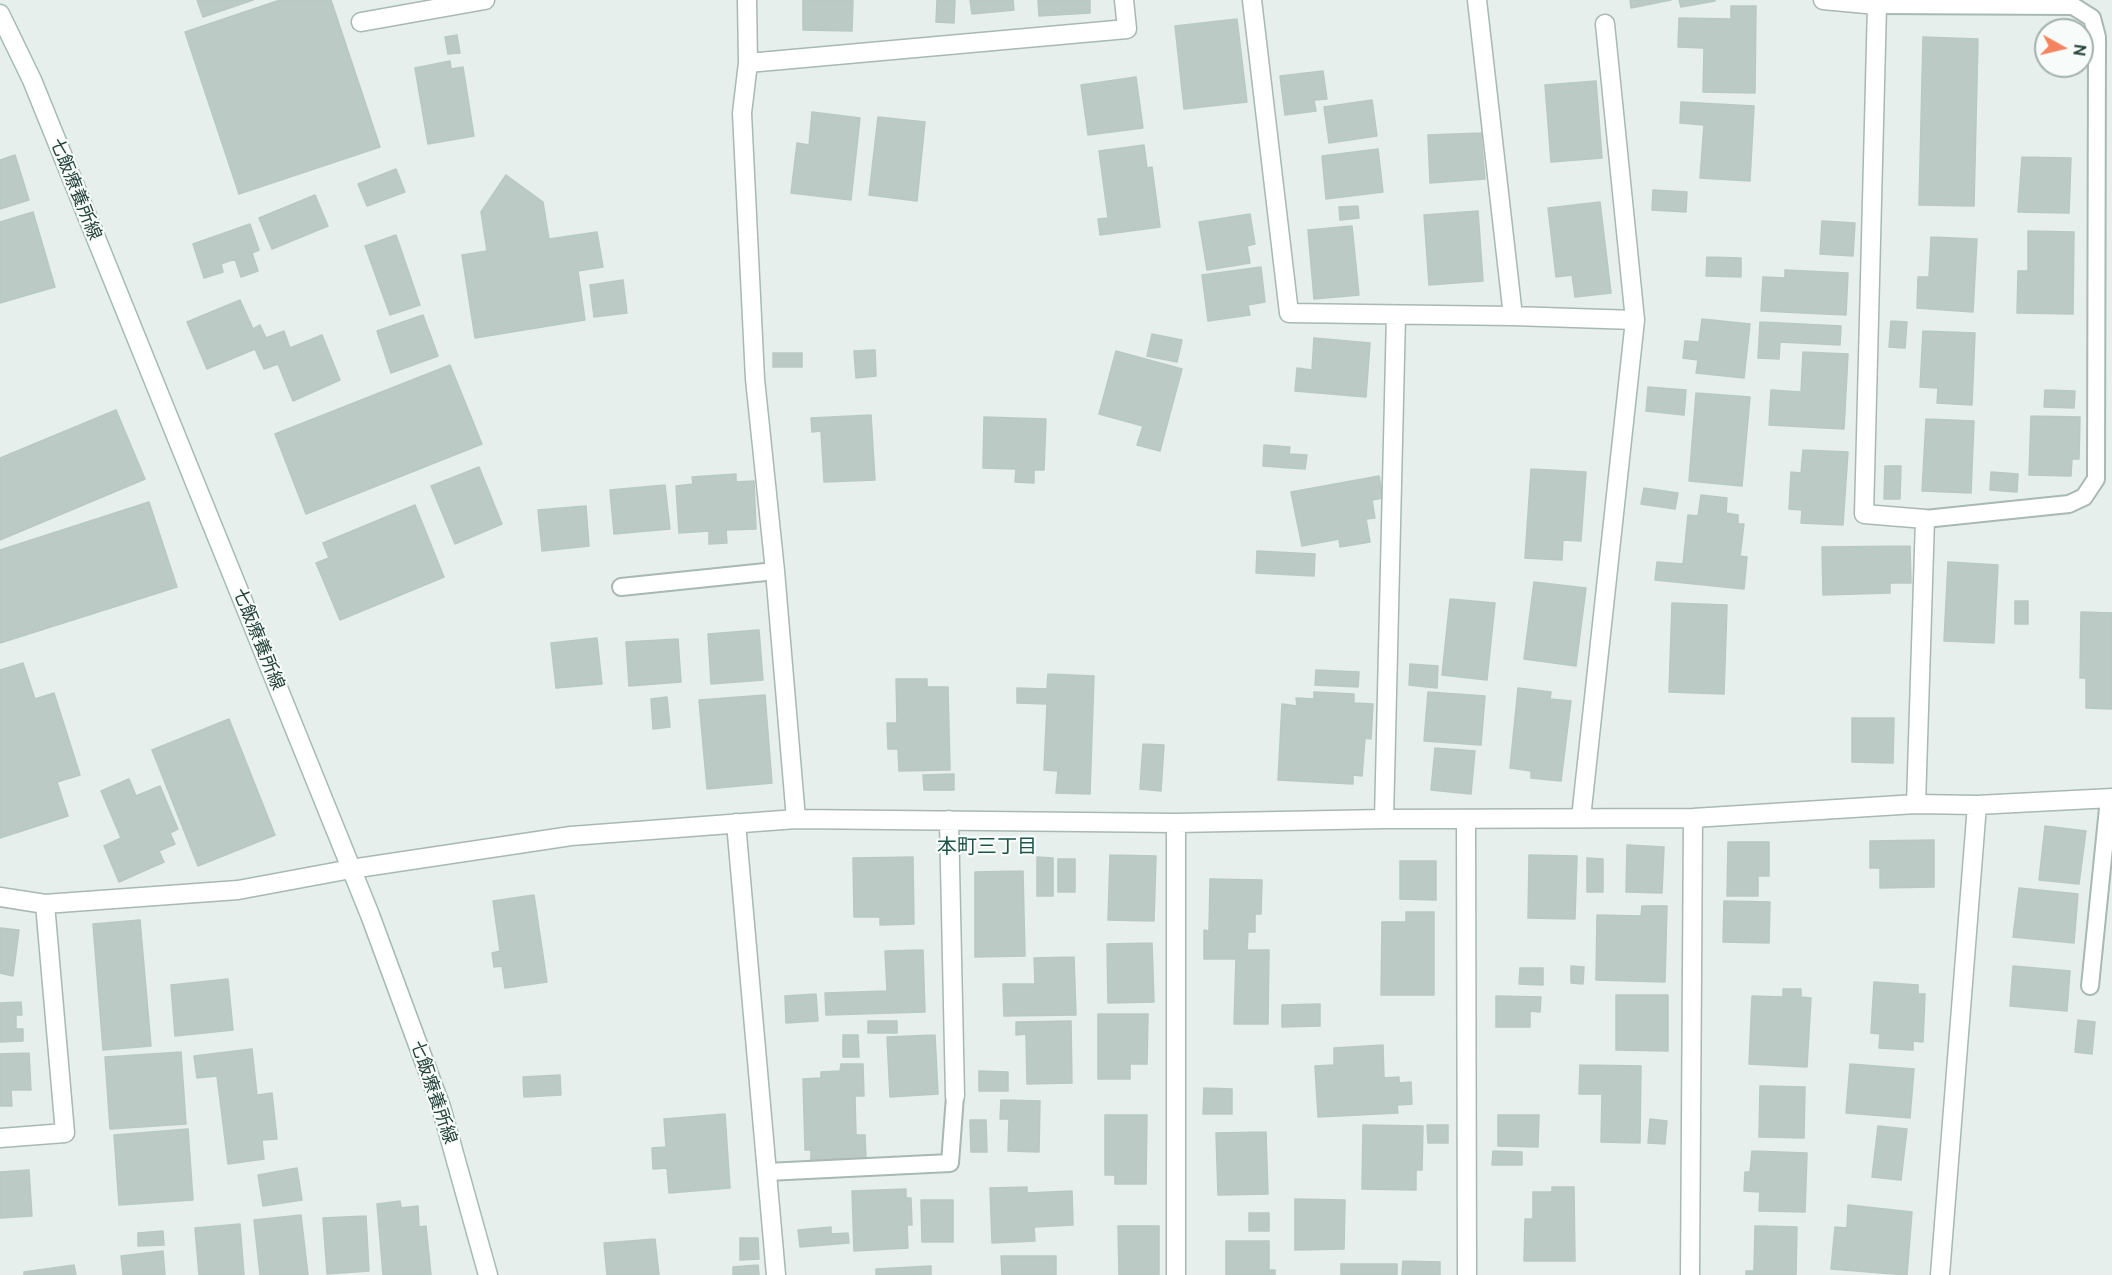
<!DOCTYPE html>
<meta charset="utf-8">
<style>
body{margin:0}
#map{position:relative;width:2112px;height:1275px;overflow:hidden;background:#e6efeb;font-family:Ubuntu,sans-serif}
canvas{display:block}
.north{position:absolute;left:2034px;top:18px;width:60px;height:60px;box-sizing:border-box;background:#f7fbf9;border:2px solid #a3b1ad;border-radius:50%;rotate:98deg;font-size:16px;font-weight:700;line-height:24px;text-align:center;color:#24423a}
.north::after{content:'';display:block;margin:auto;width:21px;height:27px;background:#f4845f;clip-path:polygon(50% 0,100% 100%,50% 72%,0 100%)}
</style>
<div id="map">
<canvas width="2112" height="1275"></canvas>
<div class="north">N</div>
</div>
<script>
const ctx = document.querySelector('canvas').getContext('2d');
ctx.lineJoin = 'round';
function fillPath(path, color) { ctx.fillStyle = color; ctx.fill(path, 'evenodd'); }
const toPath = rows => new Path2D(rows.map(r => 'M' + r).join(''));
function strokePath(path, color, width, dash) { ctx.strokeStyle = color; ctx.lineWidth = width; ctx.lineCap = dash ? 'butt' : 'round'; ctx.setLineDash(dash || []); ctx.stroke(path); }
function write(font, color, halo, rows, align = 'center') {
  ctx.font = font + ' Ubuntu,"Noto Sans JP",sans-serif'; ctx.lineWidth = 4.5; ctx.setLineDash([]); ctx.textBaseline = 'middle'; ctx.strokeStyle = halo; ctx.fillStyle = color; for (const [text, x, y, turn = 0] of rows) {
    ctx.save(); ctx.translate(x, y); ctx.rotate((+turn || 0) * Math.PI / 180); ctx.textAlign = isNaN(turn) ? turn : align; if (halo) ctx.strokeText(text, 0, 0); ctx.fillText(text, 0, 0); ctx.restore();
  }
}
const building = toPath([
 [197,0,253,0,203,17,197,0],
 [280,0,331,0,380,147,239,194,185,32,280,0],
 [803,0,853,0,852,31,803,30,803,0],
 [937,0,955,0,954,23,936,22,937,0],
 [970,0,1013,0,1014,10,972,14,970,0],
 [1038,0,1090,0,1090,13,1039,16,1038,0],
 [1630,0,1671,0,1631,8,1630,0],
 [1679,0,1715,0,1715,1,1681,7,1679,0],
 [1731,6,1756,6,1755,93,1703,92,1704,48,1678,47,1679,18,1731,19,1731,6],
 [1237,19,1247,102,1184,109,1175,26,1237,19],
 [457,35,460,53,448,54,445,37,457,35],
 [1923,37,1978,39,1974,206,1919,205,1923,37],
 [450,61,451,69,463,67,474,136,428,144,415,68,450,61],
 [1323,71,1327,99,1314,100,1316,111,1285,115,1280,76,1323,71],
 [1136,77,1143,128,1088,135,1081,85,1136,77],
 [1596,81,1602,158,1551,162,1545,85,1596,81],
 [1372,100,1377,136,1329,143,1324,107,1372,100],
 [1681,102,1754,106,1750,181,1700,178,1704,125,1680,123,1681,102],
 [812,112,860,118,851,200,791,193,797,143,809,145,812,112],
 [878,117,925,122,917,201,869,195,878,117],
 [1481,133,1485,179,1430,183,1428,135,1481,133],
 [1144,145,1147,168,1152,167,1160,227,1100,235,1098,219,1108,218,1099,151,1144,145],
 [1378,149,1383,192,1326,199,1322,156,1378,149],
 [15,155,29,200,0,209,0,160,15,155],
 [2022,157,2071,158,2069,213,2018,212,2022,157],
 [396,169,405,192,367,206,358,184,396,169],
 [506,175,543,202,549,239,597,232,603,267,578,271,585,320,475,338,462,255,487,251,481,212,506,175],
 [1653,190,1687,192,1686,212,1652,210,1653,190],
 [315,195,328,226,272,249,259,218,315,195],
 [1600,202,1611,293,1575,297,1572,275,1556,277,1548,208,1600,202],
 [1358,206,1359,218,1340,220,1339,207,1358,206],
 [1478,211,1483,281,1429,285,1424,215,1478,211],
 [33,212,55,287,0,303,0,222,33,212],
 [1250,214,1255,244,1247,246,1250,263,1207,270,1199,222,1250,214],
 [1822,221,1855,223,1853,256,1820,254,1822,221],
 [250,224,259,250,252,253,258,271,241,277,235,259,221,264,223,272,204,278,193,244,250,224],
 [1352,226,1359,295,1314,299,1308,230,1352,226],
 [2028,231,2074,232,2073,314,2017,313,2018,271,2028,271,2028,231],
 [396,235,420,305,390,315,365,246,396,235],
 [1931,237,1977,239,1973,312,1917,308,1918,277,1929,277,1931,237],
 [1707,257,1741,258,1741,277,1706,276,1707,257],
 [1261,267,1265,302,1248,305,1250,315,1208,321,1202,275,1261,267],
 [1785,270,1848,273,1846,315,1761,311,1763,277,1785,278,1785,270],
 [623,280,627,313,594,317,590,285,623,280],
 [240,300,253,329,260,325,266,338,284,331,290,348,322,335,340,380,293,401,278,364,264,369,255,349,207,369,187,322,240,300],
 [423,315,438,356,391,373,377,331,423,315],
 [1702,319,1750,324,1744,378,1696,373,1698,360,1683,358,1685,341,1699,342,1702,319],
 [1891,321,1907,322,1905,348,1889,347,1891,321],
 [1760,322,1841,326,1840,345,1780,342,1779,359,1758,358,1760,322],
 [1923,331,1975,333,1972,405,1937,403,1938,388,1920,387,1923,331],
 [1152,334,1182,340,1177,362,1147,356,1152,334],
 [1314,338,1370,343,1366,397,1295,391,1297,368,1312,370,1314,338],
 [875,350,876,376,856,378,854,351,875,350],
 [1116,351,1182,369,1160,451,1137,445,1143,426,1099,414,1116,351],
 [1803,352,1848,354,1844,429,1769,425,1771,390,1801,392,1803,352],
 [773,353,802,353,802,367,773,367,773,353],
 [450,365,482,444,306,514,275,434,450,365],
 [1648,387,1686,390,1684,415,1646,411,1648,387],
 [2045,390,2075,391,2074,408,2044,407,2045,390],
 [1696,393,1750,397,1742,486,1689,481,1696,393],
 [116,410,145,479,0,540,0,458,116,410],
 [871,415,875,480,824,482,821,431,812,432,811,418,871,415],
 [2031,416,2080,417,2079,459,2072,459,2071,476,2029,475,2031,416],
 [984,417,1046,419,1044,470,1034,470,1034,483,1015,482,1016,469,983,468,984,417],
 [1926,419,1974,421,1971,493,1922,491,1926,419],
 [1264,445,1290,447,1289,454,1307,455,1305,469,1263,466,1264,445],
 [1803,450,1848,452,1843,525,1801,523,1802,510,1789,509,1791,472,1801,473,1803,450],
 [1885,466,1901,466,1900,499,1884,499,1885,466],
 [479,467,502,524,455,544,431,486,479,467],
 [1531,469,1586,472,1581,541,1563,540,1562,560,1525,558,1531,469],
 [1991,472,2018,474,2017,492,1990,490,1991,472],
 [736,474,736,482,754,481,756,529,726,530,727,543,709,544,709,531,679,533,676,486,693,484,692,477,736,474],
 [1379,476,1383,498,1372,500,1375,518,1366,519,1370,542,1340,547,1339,539,1302,546,1291,492,1379,476],
 [665,485,670,529,614,534,610,490,665,485],
 [1644,488,1678,493,1675,509,1641,504,1644,488],
 [1701,495,1727,498,1726,513,1738,515,1738,524,1744,524,1740,556,1747,557,1744,589,1655,580,1657,562,1683,564,1688,515,1698,516,1701,495],
 [149,502,177,587,0,643,0,550,149,502],
 [415,505,444,577,340,620,316,563,329,558,323,543,415,505],
 [586,506,589,546,542,551,538,510,586,506],
 [1910,546,1911,583,1890,583,1890,593,1823,595,1822,547,1910,546],
 [1257,551,1315,554,1314,576,1256,573,1257,551],
 [1948,562,1998,565,1994,643,1944,641,1948,562],
 [1534,582,1586,588,1576,666,1524,659,1534,582],
 [1450,599,1495,603,1487,680,1442,675,1450,599],
 [2015,601,2028,601,2028,624,2015,624,2015,601],
 [1672,603,1727,605,1724,694,1669,692,1672,603],
 [2081,612,2112,613,2112,709,2086,708,2086,678,2080,678,2081,612],
 [759,630,763,680,711,684,708,634,759,630],
 [597,638,602,684,556,688,551,643,597,638],
 [678,639,681,682,629,686,626,642,678,639],
 [23,663,35,699,54,693,80,775,57,782,68,816,0,838,0,670,23,663],
 [1410,664,1438,666,1437,688,1409,685,1410,664],
 [1316,670,1359,672,1358,687,1315,685,1316,670],
 [1048,674,1094,676,1090,794,1056,793,1058,771,1044,770,1047,704,1017,703,1017,688,1047,689,1048,674],
 [896,679,927,679,927,687,948,687,950,770,899,771,898,749,888,749,887,723,897,723,896,679],
 [1518,688,1551,692,1550,699,1571,701,1561,781,1531,778,1531,771,1510,768,1518,688],
 [1314,692,1354,694,1354,703,1373,704,1371,739,1365,738,1362,776,1353,775,1353,784,1278,780,1282,704,1297,706,1296,698,1314,699,1314,692],
 [1428,692,1485,696,1481,745,1424,741,1428,692],
 [765,695,772,783,707,789,699,700,765,695],
 [667,697,670,727,653,729,651,699,667,697],
 [1852,718,1894,718,1893,763,1852,762,1852,718],
 [229,719,275,835,198,866,152,750,229,719],
 [1143,744,1164,745,1161,791,1140,789,1143,744],
 [1435,748,1475,751,1471,794,1431,790,1435,748],
 [954,774,954,790,924,790,923,775,954,774],
 [129,779,136,796,160,786,178,829,170,833,175,844,159,851,164,862,119,882,104,846,121,838,101,791,129,779],
 [2045,826,2086,831,2079,884,2039,880,2045,826],
 [1934,840,1934,887,1880,888,1880,868,1870,868,1870,841,1934,840],
 [1728,842,1769,842,1769,876,1758,876,1758,896,1727,896,1728,842],
 [1627,845,1664,847,1662,893,1626,892,1627,845],
 [1110,855,1156,856,1154,921,1108,920,1110,855],
 [1529,855,1577,856,1575,919,1528,918,1529,855],
 [913,857,914,924,880,925,880,917,854,917,853,858,913,857],
 [1037,857,1053,858,1053,896,1037,896,1037,857],
 [1587,858,1603,859,1603,892,1587,892,1587,858],
 [1058,859,1075,859,1075,892,1058,892,1058,859],
 [1400,861,1436,861,1436,900,1400,899,1400,861],
 [1023,871,1025,956,975,957,975,872,1023,871],
 [1210,879,1262,880,1261,914,1255,914,1255,932,1248,932,1247,950,1269,950,1268,1024,1234,1024,1236,959,1204,959,1204,930,1209,931,1210,879],
 [2019,888,2078,894,2074,943,2013,937,2019,888],
 [534,895,547,982,505,988,502,966,494,967,492,953,500,951,493,901,534,895],
 [1724,901,1770,902,1769,943,1723,942,1724,901],
 [1642,906,1667,906,1665,982,1596,980,1597,915,1641,916,1642,906],
 [1406,912,1434,912,1434,995,1381,995,1382,922,1406,922,1406,912],
 [140,920,151,1046,103,1050,93,924,140,920],
 [0,928,19,930,13,976,0,973,0,928],
 [1152,943,1154,1002,1108,1003,1107,944,1152,943],
 [923,950,925,1012,826,1015,825,993,887,991,885,951,923,950],
 [1074,957,1076,1015,1004,1016,1003,984,1035,984,1034,958,1074,957],
 [1571,966,1584,967,1583,984,1571,983,1571,966],
 [2013,966,2070,971,2067,1011,2010,1006,2013,966],
 [1520,968,1543,968,1543,985,1519,984,1520,968],
 [228,979,233,1030,175,1036,171,985,228,979],
 [1874,982,1918,985,1918,994,1925,994,1923,1042,1913,1041,1913,1050,1879,1048,1880,1034,1871,1033,1874,982],
 [1783,989,1801,989,1801,997,1811,998,1807,1067,1749,1064,1752,996,1783,997,1783,989],
 [816,994,818,1021,786,1023,785,996,816,994],
 [1616,995,1668,995,1668,1051,1616,1050,1616,995],
 [1496,996,1541,997,1540,1012,1530,1011,1530,1027,1496,1027,1496,996],
 [21,1002,22,1015,16,1015,16,1029,23,1029,23,1041,0,1042,0,1003,21,1002],
 [1320,1004,1320,1026,1282,1027,1282,1005,1320,1004],
 [1098,1014,1148,1014,1147,1064,1130,1064,1130,1079,1098,1079,1098,1014],
 [2078,1020,2095,1022,2092,1054,2075,1052,2078,1020],
 [868,1021,897,1021,897,1033,868,1033,868,1021],
 [1071,1021,1072,1083,1027,1084,1026,1034,1016,1035,1016,1022,1071,1021],
 [843,1035,858,1035,859,1057,843,1057,843,1035],
 [935,1035,938,1094,890,1097,887,1037,935,1035],
 [1383,1045,1384,1078,1399,1077,1399,1083,1411,1082,1412,1104,1397,1105,1398,1113,1318,1117,1315,1066,1334,1065,1334,1048,1383,1045],
 [252,1049,257,1095,272,1093,277,1139,262,1140,264,1159,228,1164,217,1076,197,1078,194,1056,252,1049],
 [181,1052,186,1124,110,1129,105,1057,181,1052],
 [29,1053,31,1090,11,1090,12,1106,0,1106,0,1054,29,1053],
 [841,1064,863,1064,864,1096,855,1096,856,1135,865,1135,866,1158,811,1160,811,1150,805,1150,803,1079,821,1078,821,1072,840,1071,841,1064],
 [1850,1064,1914,1069,1910,1118,1846,1113,1850,1064],
 [1580,1065,1641,1066,1640,1143,1601,1142,1602,1094,1579,1094,1580,1065],
 [979,1071,1008,1072,1008,1091,979,1091,979,1071],
 [560,1075,561,1095,524,1097,523,1077,560,1075],
 [1760,1086,1805,1087,1804,1138,1759,1137,1760,1086],
 [1204,1088,1232,1089,1232,1114,1203,1114,1204,1088],
 [1001,1100,1040,1101,1039,1152,1008,1151,1009,1119,1000,1119,1001,1100],
 [725,1114,730,1188,669,1193,667,1168,653,1169,652,1148,666,1147,664,1119,725,1114],
 [1105,1115,1147,1115,1146,1184,1115,1184,1115,1175,1105,1175,1105,1115],
 [1498,1115,1539,1115,1538,1147,1498,1146,1498,1115],
 [1650,1119,1667,1121,1665,1144,1648,1143,1650,1119],
 [970,1120,986,1120,987,1152,971,1152,970,1120],
 [1363,1125,1423,1126,1422,1170,1416,1170,1416,1190,1362,1189,1363,1125],
 [1427,1125,1448,1125,1448,1143,1428,1143,1427,1125],
 [1878,1126,1907,1129,1901,1180,1872,1177,1878,1126],
 [188,1129,193,1200,119,1205,114,1135,188,1129],
 [1266,1132,1268,1194,1218,1195,1216,1133,1266,1132],
 [1493,1151,1522,1152,1522,1165,1492,1165,1493,1151],
 [1752,1151,1807,1153,1805,1212,1759,1211,1760,1192,1744,1191,1745,1172,1750,1172,1752,1151],
 [297,1168,302,1200,263,1206,258,1175,297,1168],
 [29,1170,32,1216,0,1218,0,1172,29,1170],
 [1027,1187,1027,1193,1072,1191,1073,1225,1034,1227,1035,1241,992,1243,990,1188,1027,1187],
 [1552,1187,1574,1187,1575,1261,1524,1261,1525,1219,1533,1219,1533,1192,1552,1192,1552,1187],
 [906,1189,906,1198,911,1198,912,1225,907,1225,908,1248,854,1251,852,1191,906,1189],
 [1295,1199,1345,1200,1344,1249,1295,1250,1295,1199],
 [921,1200,953,1200,953,1242,922,1242,921,1200],
 [400,1201,401,1208,418,1206,419,1227,426,1226,431,1275,383,1275,377,1204,400,1201],
 [1848,1205,1912,1212,1907,1275,1831,1269,1835,1227,1847,1228,1848,1205],
 [1249,1213,1269,1213,1269,1231,1249,1231,1249,1213],
 [301,1215,308,1275,260,1275,254,1220,301,1215],
 [366,1216,369,1271,327,1274,323,1218,366,1216],
 [240,1224,244,1275,199,1275,195,1228,240,1224],
 [1118,1226,1159,1226,1159,1275,1119,1275,1118,1226],
 [1755,1226,1797,1227,1796,1275,1746,1275,1746,1271,1754,1271,1755,1226],
 [831,1227,831,1234,848,1233,849,1243,800,1247,798,1230,831,1227],
 [163,1231,164,1245,138,1246,138,1233,163,1231],
 [740,1238,758,1238,759,1259,740,1260,740,1238],
 [655,1239,659,1275,607,1275,604,1243,655,1239],
 [1226,1241,1269,1241,1269,1270,1275,1270,1275,1275,1226,1275,1226,1241],
 [163,1251,165,1275,123,1275,121,1256,163,1251],
 [1001,1256,1056,1256,1056,1275,1002,1275,1001,1256],
 [1403,1261,1440,1262,1440,1275,1402,1275,1403,1261],
 [1341,1264,1397,1264,1397,1275,1341,1275,1341,1264],
 [74,1265,76,1275,24,1275,24,1272,74,1265],
 [758,1265,759,1275,733,1275,733,1267,758,1265],
 [931,1266,931,1275,876,1275,876,1269,931,1266]
]);
const service = toPath([
 [1877,5,2073,6,2092,18,2097,37,2096,479,2084,497,2069,504,1925,519],
 [621,587,775,571],
 [2090,986,2109,798],
 [767,1172,950,1163,955,1096]
]);
const minor = toPath([
 [747,0,748,63,742,113,755,379,775,571,796,819],
 [1252,0,1289,313,1513,316,1635,320,1581,818],
 [1477,0,1513,316],
 [1823,0,1877,5,1864,514,1925,519,1916,804],
 [361,22,485,0],
 [1605,24,1635,320],
 [748,63,1127,29,1124,0],
 [1384,819,1396,315],
 [1466,819,1467,1275],
 [949,820,955,1096],
 [736,823,776,1275],
 [1176,823,1176,1275],
 [0,897,45,904,238,890,351,869,571,836,796,819,1176,823,1384,819,1693,818,1916,804,1977,805,2112,798],
 [0,1138,65,1133,45,904],
 [1690,1275,1693,818],
 [1940,1275,1977,805]
]);
const secondary = toPath([
 [0,14,32,80,370,915,441,1107,488,1275]
]);
const streetNames = [
 ["七飯療養所線",76,189,68],
 ["七飯療養所線",259,639,68],
 ["七飯療養所線",434,1092,71]
];
const neighbourhoodNames = [
 ["本町三丁目",987,846]
];
fillPath(building, '#bbcac4');
strokePath(building, '#b8c9c2', 1.5);
strokePath(service, '#a8b8b2', 20);
strokePath(minor, '#a8b8b2', 21);
strokePath(secondary, '#a4bbb3', 21);
strokePath(service, '#fff', 16);
strokePath(minor, '#fff', 18);
strokePath(secondary, '#fff', 18);
write('18px', '#24423a', '#f7fbf9', streetNames);
write('20px', '#1f5548', '#f7fbf9', neighbourhoodNames);
</script>
